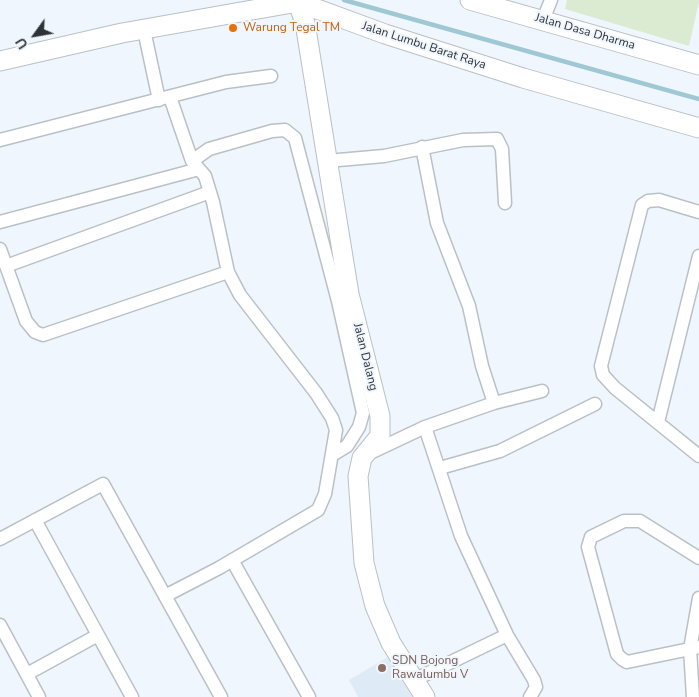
<!DOCTYPE html>
<style>
body{margin:0}
#map{position:relative;width:699px;height:697px;overflow:hidden;background:#eff6fd;font-family:"Nunito Sans",sans-serif}
canvas{display:block}
.north{position:absolute;left:10px;top:10px;width:50px;height:50px;-webkit-text-stroke:4px #eff6fd;paint-order:stroke;rotate:238deg;font-size:14px;font-weight:700;line-height:20px;text-align:center;color:#303335}
.north::after{content:'';display:block;margin:auto;width:18px;height:22px;background:#303335;clip-path:polygon(50% 0,100% 100%,50% 72%,0 100%)}
</style>
<div id="map">
<canvas width="699" height="697"></canvas>
<div class="north">U</div>
</div>
<script>
const ctx = document.querySelector('canvas').getContext('2d');
ctx.lineJoin = 'round';
function fillPath(path, color) { ctx.fillStyle = color; ctx.fill(path, 'evenodd'); }
const toPath = rows => new Path2D(rows.map(r => 'M' + r).join(''));
function strokePath(path, color, width, dash) { ctx.strokeStyle = color; ctx.lineWidth = width; ctx.lineCap = dash ? 'butt' : 'round'; ctx.setLineDash(dash || []); ctx.stroke(path); }
function write(font, color, halo, rows, align = 'center') {
  ctx.font = font + ' "Nunito Sans",sans-serif'; ctx.lineWidth = 4; ctx.setLineDash([]); ctx.textBaseline = 'middle'; ctx.strokeStyle = halo; ctx.fillStyle = color; for (const [text, x, y, turn = 0] of rows) {
    ctx.save(); ctx.translate(x, y); ctx.rotate((+turn || 0) * Math.PI / 180); ctx.textAlign = isNaN(turn) ? turn : align; if (halo) ctx.strokeText(text, 0, 0); ctx.fillText(text, 0, 0); ctx.restore();
  }
}
const built = toPath([
 [388,657,412,697,358,697,349,680]
]);
const green = toPath([
 [567,0,699,0,699,2,689,46,565,9]
]);
const stream = toPath([
 [344,0,699,99]
]);
const street = toPath([
 [543,20,551,0],
 [144,30,159,100],
 [0,140,226,82,271,76],
 [422,147,437,223,469,306,482,366,494,403],
 [192,161,209,149,272,131,285,130,295,138,338,301,363,413,359,427,347,446,332,455],
 [327,161,384,156,463,140,497,139,502,149,505,203],
 [699,212,659,200,648,201,642,205,601,366,603,375,615,388,699,456],
 [0,222,199,169],
 [0,249,26,321,35,332,43,335,228,272],
 [6,266,210,192],
 [658,422,699,256],
 [425,427,461,536,507,635,534,680,536,687,530,697],
 [370,453,425,427,494,403,542,391],
 [440,468,500,451,595,404],
 [35,520,132,697],
 [0,539,103,484,221,697],
 [699,558,640,521,624,521,591,537,588,547,617,654,622,659,627,662,699,647],
 [232,560,309,697],
 [165,596,219,568,318,510,325,494,336,430,332,418,316,393,240,295,228,272,213,202,205,176,192,161,170,97],
 [0,625,39,697],
 [27,674,98,635],
 [414,680,507,635],
 [693,697,690,649,699,598]
]);
const secondary = toPath([
 [297,0,305,23,349,294,380,416,380,436,362,458,358,476,364,563,375,606,391,643,425,697],
 [470,0,699,65],
 [0,61,122,33,298,2,385,34,523,78,699,128]
]);
const markers = [
 [233,28,5,"#e8710a"],
 [382,668,5,"#8d6e63"]
];
const foodNames = [
 ["Warung Tegal TM",243,28]
];
const streetNames = [
 ["Jalan Dasa Dharma",585,32,16],
 ["Jalan Lumbu Barat Raya",424,46,18],
 ["Jalan Dalang",365,357,76]
];
const educationNames = [
 ["SDN Bojong",392,661],
 ["Rawalumbu V",392,675]
];
fillPath(built, '#deebf7');
fillPath(green, '#dbebd2');
strokePath(stream, '#9dc8d4', 4.5);
strokePath(street, '#bac0c6', 15);
strokePath(secondary, '#bac0c6', 21);
strokePath(street, '#fff', 12);
strokePath(secondary, '#fff', 19);
for (const [x, y, r, color] of markers) { const dot = new Path2D(); dot.arc(x, y, r, 0, 2 * Math.PI); ctx.fillStyle = color; ctx.fill(dot); strokePath(dot, '#eff6fd', 2); }
write('12px', '#c56008', '#eff6fd', foodNames, 'left');
write('12px', '#303335', '#eff6fd', streetNames);
write('12px', '#785e54', '#eff6fd', educationNames, 'left');
</script>
